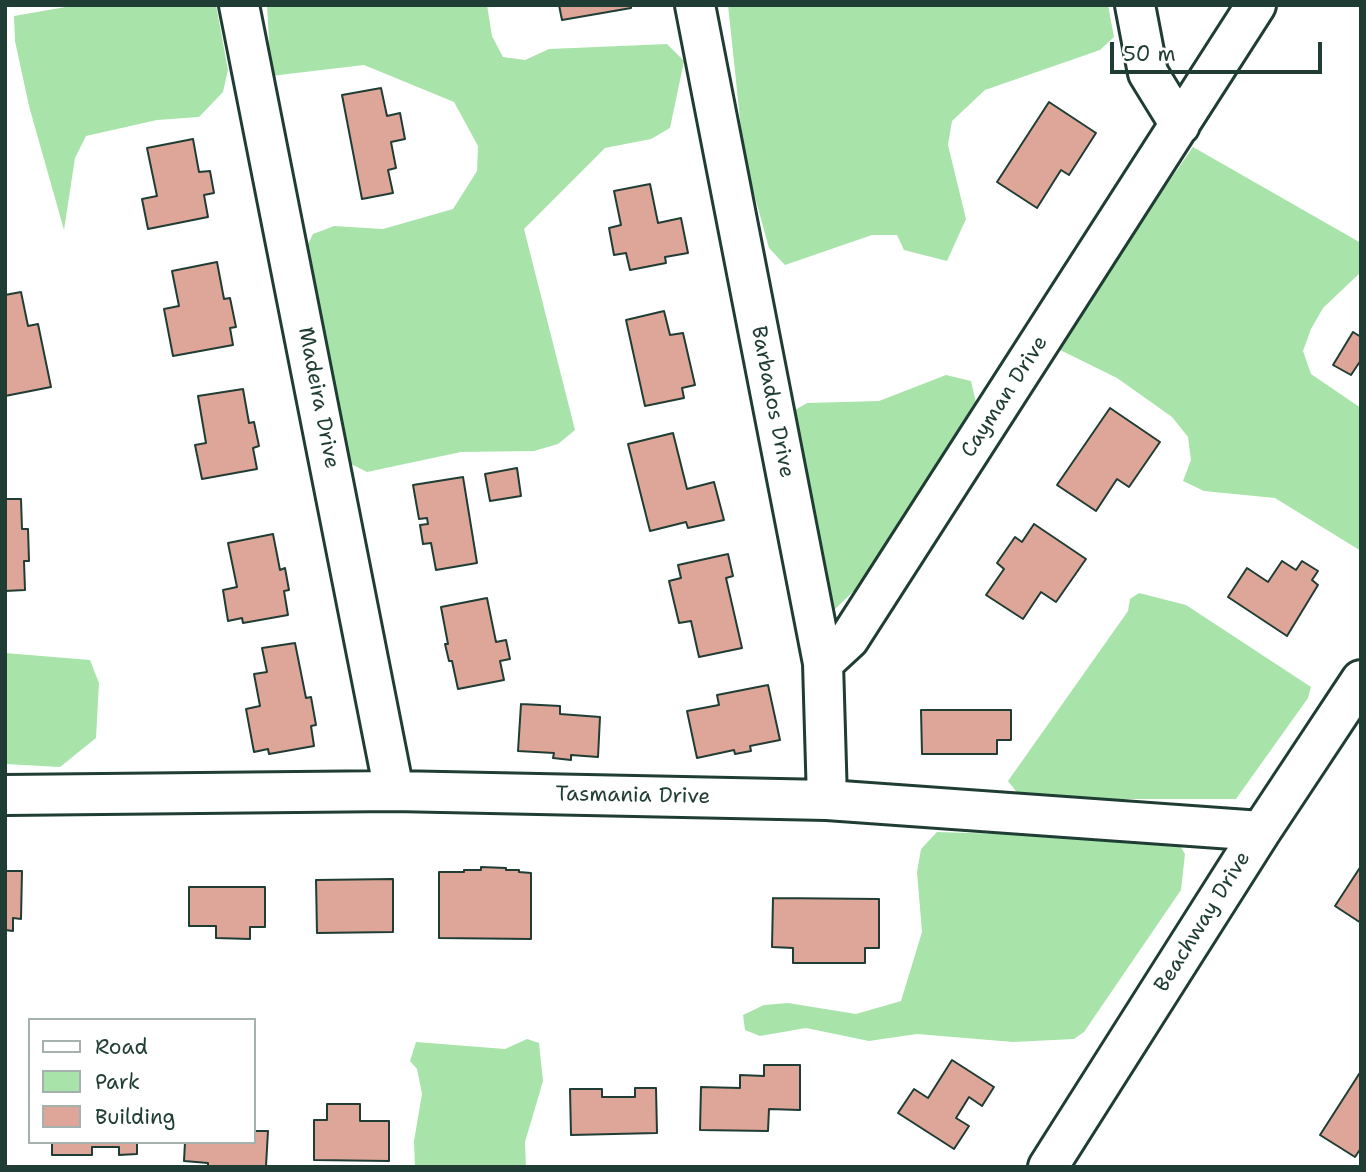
<!DOCTYPE html>
<style>
body{margin:0}
#map{position:relative;width:1366px;height:1172px;overflow:hidden;background:#fff;font-family:"Shantell Sans",sans-serif}
canvas{display:block}
.frame{position:absolute;inset:0;border:7px solid #1f3d34;pointer-events:none}
.legend{position:absolute;left:28px;top:1018px;width:228px;height:126px;box-sizing:border-box;background:#fff;border:2px solid #a5b1ae;margin:0;padding:9px 12px;list-style:none;font-size:21px;color:#1f3d34}
.legend li{display:flex;align-items:center;gap:14px;height:35px}
.legend b{width:35px;border:2px solid #a5b1ae}
.scale{position:absolute;left:1110px;top:42px;width:212px;height:32px;box-sizing:border-box;border:4px solid #1f3d34;border-top:0;padding-left:9px;font-size:21px;line-height:24px;white-space:nowrap;color:#1f3d34;-webkit-text-stroke:5px #fff;paint-order:stroke}
</style>
<div id="map">
<canvas width="1366" height="1172"></canvas>
<div class="frame"></div>
<ul class="legend">
<li><b style="height:9px;background:#fff"></b>Road</li>
<li><b style="height:19px;background:#a8e4aa"></b>Park</li>
<li><b style="height:19px;background:#dea698"></b>Building</li>
</ul>
<div class="scale">50 m</div>
</div>
<script>
const ctx = document.querySelector('canvas').getContext('2d');
ctx.lineJoin = 'round';
function fillPath(path, color) { ctx.fillStyle = color; ctx.fill(path, 'evenodd'); }
const toPath = rows => new Path2D(rows.map(r => 'M' + r).join(''));
function strokePath(path, color, width, dash) { ctx.strokeStyle = color; ctx.lineWidth = width; ctx.lineCap = dash ? 'butt' : 'round'; ctx.setLineDash(dash || []); ctx.stroke(path); }
function write(font, color, halo, rows, align = 'center') {
  ctx.font = font + ' "Shantell Sans",sans-serif'; ctx.lineWidth = 5; ctx.setLineDash([]); ctx.textBaseline = 'middle'; ctx.strokeStyle = halo; ctx.fillStyle = color; for (const [text, x, y, turn = 0] of rows) {
    ctx.save(); ctx.translate(x, y); ctx.rotate((+turn || 0) * Math.PI / 180); ctx.textAlign = isNaN(turn) ? turn : align; if (halo) ctx.strokeText(text, 0, 0); ctx.fillText(text, 0, 0); ctx.restore();
  }
}
const green = toPath([
 [77,5,216,5,228,70,223,92,199,117,157,120,86,136,75,158,64,230,29,106,15,41,14,16],
 [267,5,487,5,492,36,503,57,525,60,549,49,667,44,684,61,670,128,651,139,605,148,524,229,575,430,558,444,534,451,461,452,367,472,347,462,302,256,313,234,334,226,383,229,453,209,477,171,478,146,454,102,364,65,271,76],
 [728,5,1108,5,1114,37,1100,50,985,90,952,121,948,145,966,219,947,261,904,250,897,235,872,235,785,265,769,248,744,157],
 [1193,147,1361,243,1361,272,1323,308,1311,329,1303,351,1311,374,1361,408,1361,551,1275,498,1204,491,1183,481,1191,460,1188,437,1172,417,1117,378,1054,347],
 [946,375,971,381,976,403,967,424,865,580,833,611,798,577,788,414,807,403,879,401],
 [1139,593,1186,605,1311,687,1308,698,1236,799,1022,799,1008,781,1128,611,1130,599],
 [5,653,90,660,99,683,96,738,60,767,5,764],
 [937,832,1167,839,1179,844,1185,854,1181,890,1084,1032,1074,1039,1013,1042,917,1034,869,1041,806,1028,760,1036,745,1030,743,1015,764,1005,788,1003,856,1014,901,1001,922,932,917,872,921,849],
 [527,1039,539,1043,543,1081,525,1142,526,1167,415,1167,414,1141,422,1094,417,1069,410,1061,416,1042,505,1049]
]);
const building = toPath([
 [559,5,631,5,631,8,562,20,559,5],
 [381,88,387,116,400,113,405,139,391,142,396,168,388,170,393,193,362,199,342,95,381,88],
 [1049,102,1096,133,1069,175,1061,170,1037,208,997,182,1049,102],
 [193,139,199,172,210,171,214,193,204,195,208,217,148,229,142,199,157,196,147,148,193,139],
 [650,184,658,223,681,218,688,253,665,257,666,263,630,270,626,253,614,255,609,228,621,225,614,191,650,184],
 [217,262,224,299,230,298,236,327,230,328,233,345,173,356,164,309,179,306,172,271,217,262],
 [21,292,28,326,38,324,51,387,5,396,5,295,21,292],
 [664,311,670,335,683,333,695,385,682,388,684,398,645,406,626,320,664,311],
 [1353,332,1361,337,1361,360,1351,375,1333,365,1353,332],
 [243,389,249,423,254,422,259,446,253,448,257,469,202,479,195,445,206,443,198,396,243,389],
 [1110,408,1160,442,1129,487,1117,479,1096,511,1057,485,1110,408],
 [673,433,687,489,714,482,724,520,688,528,686,522,650,531,628,444,673,433],
 [517,468,521,496,490,501,485,474,517,468],
 [463,477,477,563,436,570,431,543,423,544,420,525,428,524,427,518,419,519,413,485,463,477],
 [5,499,21,499,22,529,28,529,29,561,24,561,25,590,5,591,5,499],
 [1034,524,1086,559,1056,602,1041,592,1023,619,986,595,1004,569,997,563,1015,537,1022,542,1034,524],
 [273,534,280,570,285,568,289,590,284,591,288,615,243,623,242,618,228,621,223,590,237,587,228,543,273,534],
 [728,554,733,576,726,578,742,648,699,657,691,621,679,623,669,581,681,578,678,565,728,554],
 [1282,561,1296,570,1302,561,1318,571,1312,580,1318,585,1287,636,1228,597,1247,568,1268,582,1282,561],
 [487,598,496,642,506,640,510,659,500,661,504,680,458,689,452,661,449,661,445,644,448,644,441,607,487,598],
 [295,643,306,698,311,697,316,725,311,726,314,746,269,754,268,749,254,752,246,709,260,706,254,674,267,672,262,648,295,643],
 [768,685,780,740,750,746,751,751,735,754,734,750,697,758,687,711,719,705,717,695,768,685],
 [521,704,560,706,560,714,600,717,598,757,571,755,571,760,553,758,554,753,518,751,521,704],
 [921,710,1011,710,1011,740,997,740,997,754,922,754,921,710],
 [1361,866,1361,923,1335,906,1361,866],
 [481,867,506,868,506,870,519,870,519,872,531,873,531,939,439,938,439,872,464,872,464,870,481,870,481,867],
 [5,871,22,871,21,919,13,918,13,931,5,930,5,871],
 [393,879,393,932,317,933,316,880,393,879],
 [189,887,265,887,265,927,250,927,250,939,216,938,216,926,189,926,189,887],
 [773,898,879,899,879,948,865,948,865,963,793,963,793,948,772,947,773,898],
 [952,1060,994,1087,982,1106,969,1097,956,1118,969,1126,954,1149,898,1113,914,1089,928,1098,952,1060],
 [764,1065,800,1065,800,1110,769,1109,768,1131,700,1130,701,1087,740,1088,740,1075,764,1076,764,1065],
 [1361,1071,1361,1148,1355,1157,1320,1135,1361,1071],
 [635,1088,656,1088,657,1133,571,1135,570,1089,602,1089,602,1097,635,1097,635,1088],
 [327,1104,360,1104,360,1121,389,1121,389,1161,314,1160,314,1120,327,1120,327,1104],
 [254,1131,268,1131,266,1166,208,1167,208,1163,184,1161,185,1142,254,1142,254,1131],
 [52,1142,137,1142,137,1154,119,1155,119,1147,92,1147,92,1155,52,1155,52,1142]
]);
const minor = toPath([
 [239,5,394,791],
 [695,5,823,663,827,800],
 [1135,5,1148,73,1180,125],
 [823,663,849,639,1256,5],
 [5,795,394,791,827,800,1261,831],
 [1048,1167,1261,831,1361,680]
]);
const streetNames = [
 ["Cayman Drive",1005,397,-57],
 ["Madeira Drive",318,398,79],
 ["Barbados Drive",772,402,79],
 ["Tasmania Drive",633,796,1],
 ["Beachway Drive",1203,922,-58]
];
fillPath(green, '#a8e4aa');
fillPath(building, '#dea698');
strokePath(building, '#1f3d34', 2);
strokePath(minor, '#1f3d34', 44);
strokePath(minor, '#fff', 38);
write('21px', '#1f3d34', '#fff', streetNames);
</script>
